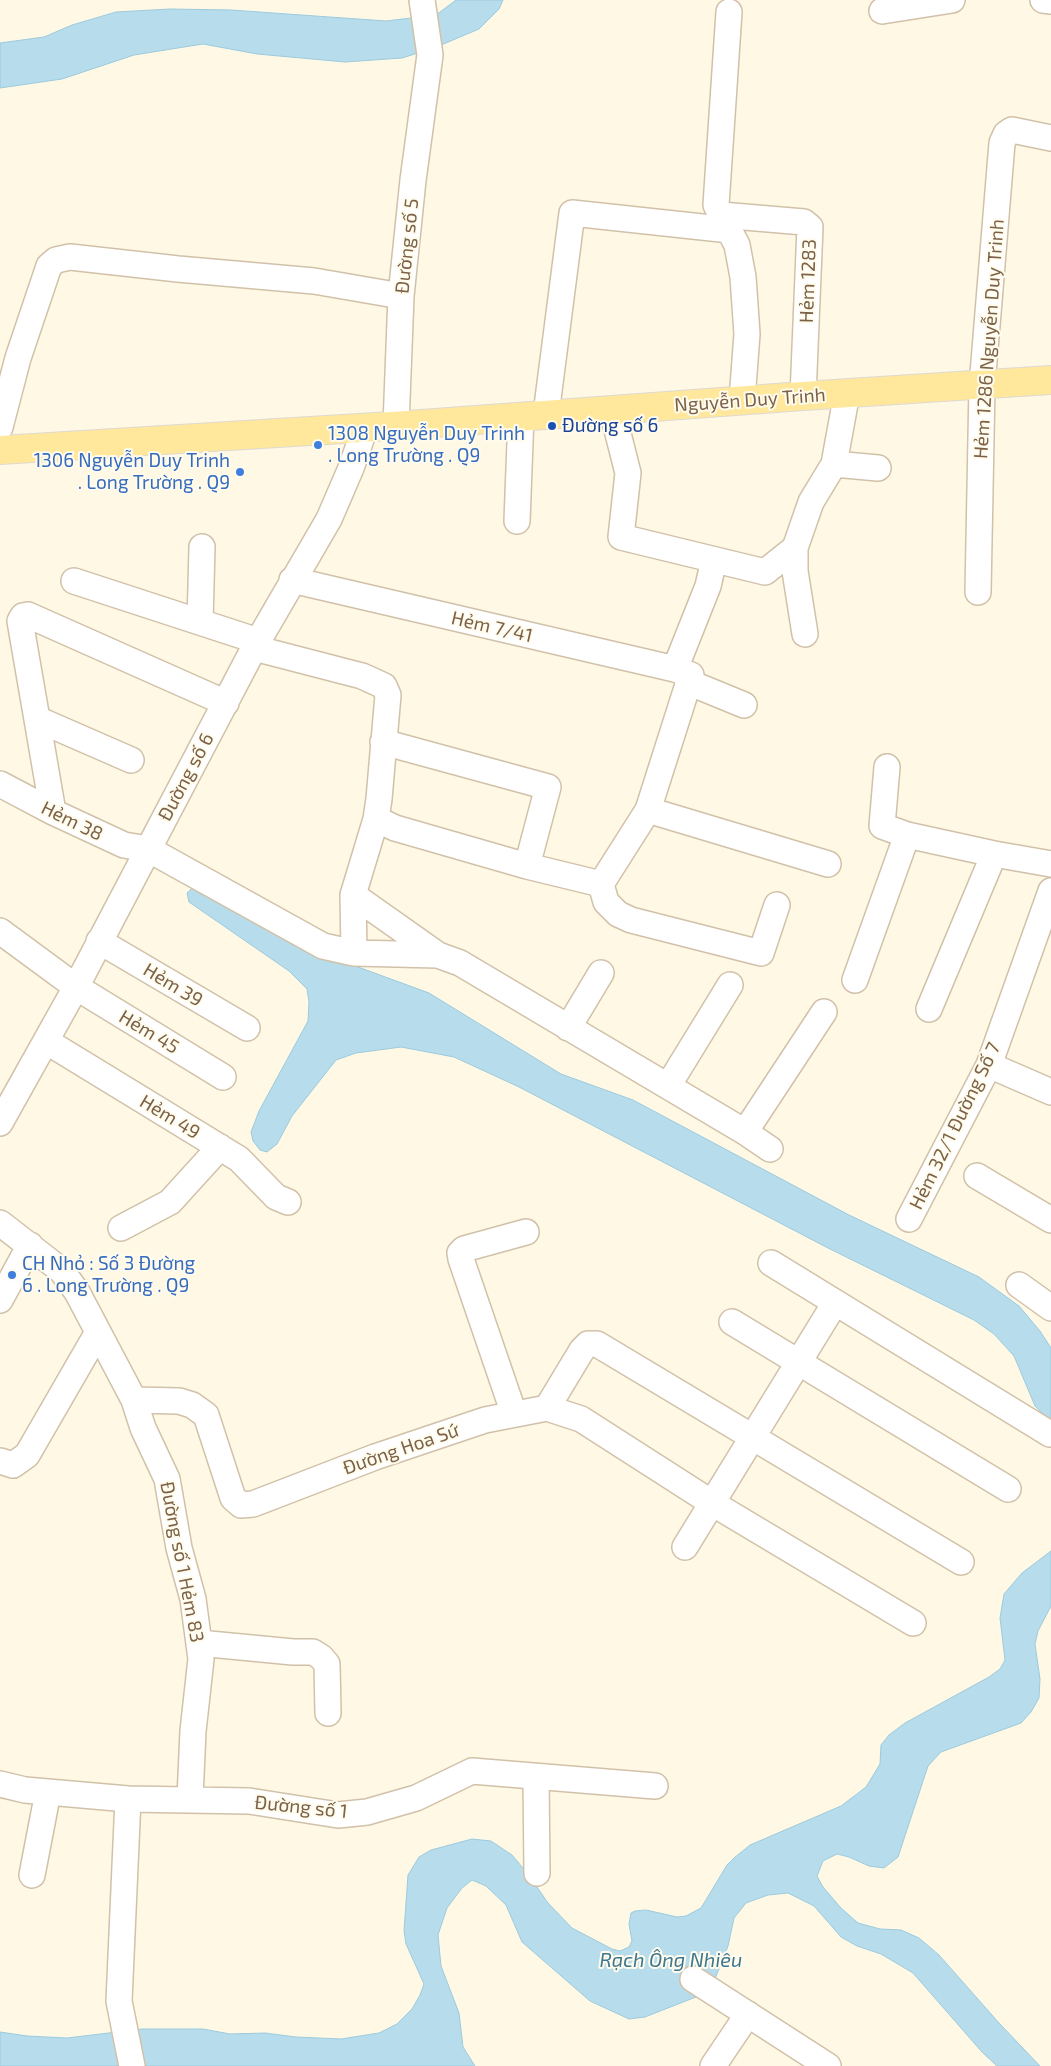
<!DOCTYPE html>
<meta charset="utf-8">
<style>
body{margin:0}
canvas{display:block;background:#fef8e5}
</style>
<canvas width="1051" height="2066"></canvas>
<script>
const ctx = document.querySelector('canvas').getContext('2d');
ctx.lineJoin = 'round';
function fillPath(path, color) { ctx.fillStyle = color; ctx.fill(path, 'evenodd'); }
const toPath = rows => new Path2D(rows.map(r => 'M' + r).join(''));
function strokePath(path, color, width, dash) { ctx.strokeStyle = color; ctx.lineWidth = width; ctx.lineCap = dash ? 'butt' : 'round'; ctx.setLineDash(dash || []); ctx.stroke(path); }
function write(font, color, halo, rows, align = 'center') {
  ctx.font = font + ' "Exo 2",sans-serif'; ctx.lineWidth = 4; ctx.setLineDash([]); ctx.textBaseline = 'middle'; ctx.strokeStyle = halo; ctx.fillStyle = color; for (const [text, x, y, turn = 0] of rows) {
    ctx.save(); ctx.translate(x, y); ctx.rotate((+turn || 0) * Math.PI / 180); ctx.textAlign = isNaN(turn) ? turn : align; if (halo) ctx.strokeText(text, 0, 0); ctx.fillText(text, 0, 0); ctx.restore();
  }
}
const water = toPath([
 [456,0,503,0,499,9,479,29,434,48,402,58,345,62,257,54,203,44,134,55,62,79,0,88,0,43,44,37,72,25,116,12,170,9,231,10,386,21,436,15,456,0],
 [198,883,339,960,429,993,561,1074,633,1100,849,1215,979,1277,1019,1306,1040,1331,1051,1348,1051,1422,1035,1406,1014,1356,994,1334,974,1320,828,1248,519,1087,454,1057,401,1047,356,1053,336,1060,292,1116,277,1144,267,1152,260,1150,253,1141,251,1132,259,1111,308,1021,309,1002,307,989,289,971,189,902,187,893,198,883],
 [1051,1551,1051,1606,1038,1631,1035,1644,1040,1679,1039,1698,1031,1712,1021,1723,941,1752,928,1766,898,1857,884,1868,869,1866,849,1857,837,1854,823,1861,817,1876,823,1887,841,1908,858,1923,880,1929,901,1930,919,1938,939,1955,999,2023,1040,2066,997,2066,982,2052,913,1973,881,1954,857,1946,841,1937,814,1906,788,1893,768,1895,746,1903,734,1918,728,1946,715,1979,696,1997,645,2017,629,2019,590,2001,522,1942,506,1905,486,1886,472,1880,462,1888,447,1908,438,1935,441,1966,459,2013,463,2047,475,2066,0,2066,0,2032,27,2036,67,2038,142,2029,203,2029,230,2034,265,2033,296,2037,341,2039,379,2033,397,2024,412,2009,420,1995,424,1984,406,1944,404,1931,408,1875,419,1857,431,1850,472,1839,491,1841,512,1855,528,1874,548,1903,572,1928,612,1949,620,1951,629,1947,632,1941,629,1924,631,1913,635,1911,646,1910,677,1917,686,1916,701,1908,727,1865,734,1858,750,1845,841,1806,866,1787,880,1764,881,1745,889,1735,905,1723,989,1677,1000,1669,1005,1660,1000,1618,1004,1594,1022,1573,1051,1551]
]);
const minor = toPath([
 [1043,0,1051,1],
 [882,11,952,0],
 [729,12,716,205,737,245,743,277,747,334,742,400],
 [721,215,804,222,810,227,803,396],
 [612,410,628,473,621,537,765,572,795,548],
 [546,414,572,213,730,230],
 [396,425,401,296,413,180,430,55,422,0],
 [0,427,18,358,49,266,56,260,70,257,178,269,314,281,401,296],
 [834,464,878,468],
 [517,521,521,416],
 [292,580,675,669,691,675,648,810],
 [74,581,258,641],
 [978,592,982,386,1002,143,1006,134,1012,130,1051,138],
 [200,622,202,547],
 [805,634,795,571,795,548,811,502,834,464,847,393],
 [254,648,362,676,384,686,388,695,379,799,376,819,395,828,527,866,601,884,606,902,618,914,631,920,761,953,777,905],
 [675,669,708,586,714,560],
 [688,682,744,705],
 [37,719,131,760],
 [383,742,548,787,527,866],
 [0,784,53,812,124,845,148,849,323,946,354,953,438,955,460,963,745,1132,770,1149],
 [53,812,20,621,23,616,28,615,226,703],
 [907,835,994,854,1051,864],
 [601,884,648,810,828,864],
 [353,895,376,819],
 [0,931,76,987,223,1077],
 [99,941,247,1028],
 [354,953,353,895,438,955],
 [855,980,907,835,882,826,887,767],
 [929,1009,994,854],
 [568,1028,601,973],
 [46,1041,239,1159,276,1197,288,1202],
 [989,1065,1051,1092],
 [668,1086,730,985],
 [0,1123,76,987,254,648,329,519,351,468,365,428],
 [745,1132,824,1012],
 [977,1176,1051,1220],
 [909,1219,989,1065,1051,891],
 [0,1223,62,1271,77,1292,134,1400,143,1428,167,1479,179,1548,193,1599,201,1659,193,1731,190,1798],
 [121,1228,170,1202,220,1147],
 [771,1263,1050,1434],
 [1019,1285,1051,1308],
 [0,1300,30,1245],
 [732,1322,1008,1489],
 [134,1400,179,1401,192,1405,206,1415,233,1498,241,1505,253,1504,375,1457,485,1420,547,1408,581,1419,712,1503,913,1623],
 [547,1408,582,1350,588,1344,597,1344,961,1562],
 [514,1414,461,1259,460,1253,464,1249,526,1232],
 [0,1461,13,1465,27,1455,98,1332],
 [685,1547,835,1303],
 [199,1643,293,1652,313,1652,321,1657,327,1664,328,1713],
 [536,1777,537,1873],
 [0,1784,25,1790,128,1799,249,1801,338,1815,367,1812,416,1798,472,1771,655,1786],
 [128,1799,119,2001,132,2066],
 [32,1875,48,1792],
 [693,1979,828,2066],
 [713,2066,748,2014]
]);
const major = toPath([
 [0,450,408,425,803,396,1051,380]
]);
const markers = [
 [552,426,5,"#1a4fb4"],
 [318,445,5,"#3f7fe0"],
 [240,472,5,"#3f7fe0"],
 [12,1275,5,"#3f7fe0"]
];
const streetNames = [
 ["Đường số 5",407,246,-84],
 ["Hẻm 1283",808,281,-88],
 ["Hẻm 1286 Nguyễn Duy Trinh",989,339,-86],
 ["Nguyễn Duy Trinh",750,400,-4],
 ["Hẻm 7/41",492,627,13],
 ["Đường số 6",186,777,-62],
 ["Hẻm 38",72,821,26],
 ["Hẻm 39",173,985,31],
 ["Hẻm 45",149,1032,31],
 ["Hẻm 49",170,1117,31],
 ["Hẻm 32/1 Đường Số 7",955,1126,-64],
 ["Đường Hoa Sứ",401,1449,-19],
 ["Đường số 1 Hẻm 83",182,1562,79],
 ["Đường số 1",301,1807,6]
];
const transitNames = [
 ["Đường số 6",562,426]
];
const shopNames = [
 ["1308 Nguyễn Duy Trinh",328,434],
 [". Long Trường . Q9",328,456],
 ["1306 Nguyễn Duy Trinh",230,461,"right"],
 [". Long Trường . Q9",230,483,"right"],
 ["CH Nhỏ : Số 3 Đường",22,1264],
 ["6 . Long Trường . Q9",22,1286]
];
const waterNames = [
 ["Rạch Ông Nhiêu",671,1960]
];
fillPath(water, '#b7dceb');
strokePath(water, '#9ccadd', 1);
strokePath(minor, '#d2c1a9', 28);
strokePath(major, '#dfd9d3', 30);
strokePath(minor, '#fff', 25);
strokePath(major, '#ffe89b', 28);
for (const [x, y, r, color] of markers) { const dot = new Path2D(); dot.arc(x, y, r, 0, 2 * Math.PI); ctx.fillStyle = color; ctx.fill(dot); strokePath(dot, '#fffbed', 2); }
write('19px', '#7b6147', '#fffbed', streetNames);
write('19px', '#164399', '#fffbed', transitNames, 'left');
write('19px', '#366cbe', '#fffbed', shopNames, 'left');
write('italic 20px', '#3e7790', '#fffbed', waterNames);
</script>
